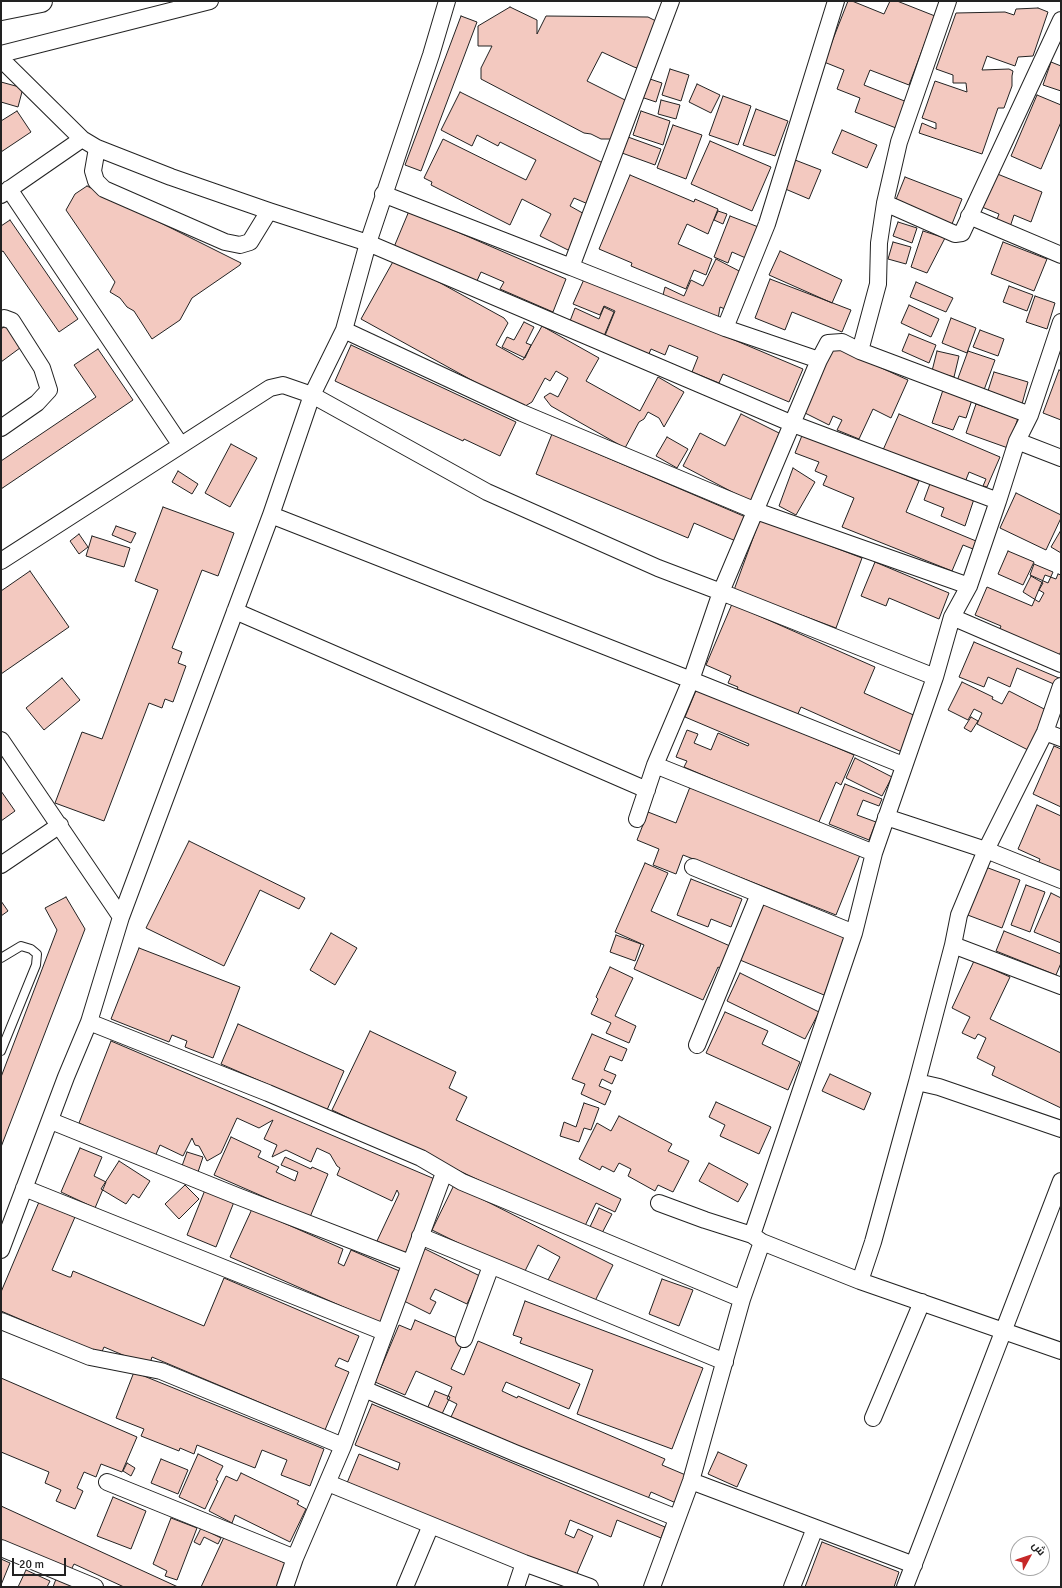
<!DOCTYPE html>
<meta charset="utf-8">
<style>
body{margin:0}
#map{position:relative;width:1062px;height:1588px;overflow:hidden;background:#fff;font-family:Signika,Cairo,sans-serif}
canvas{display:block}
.frame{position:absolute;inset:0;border:2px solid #222;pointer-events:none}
.north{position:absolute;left:1010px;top:1536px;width:40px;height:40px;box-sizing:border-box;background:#fff;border:1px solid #a7a7a7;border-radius:50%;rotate:50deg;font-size:11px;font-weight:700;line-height:16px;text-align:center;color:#222}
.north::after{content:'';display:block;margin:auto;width:14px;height:18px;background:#c62828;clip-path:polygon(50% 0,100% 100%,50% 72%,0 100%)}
.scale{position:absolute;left:12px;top:1558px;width:54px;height:18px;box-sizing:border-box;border:2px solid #222;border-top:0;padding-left:5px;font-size:12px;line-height:14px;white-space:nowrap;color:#222;-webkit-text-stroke:3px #fff;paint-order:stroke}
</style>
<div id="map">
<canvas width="1062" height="1588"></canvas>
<div class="frame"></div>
<div class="north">ش</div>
<div class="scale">20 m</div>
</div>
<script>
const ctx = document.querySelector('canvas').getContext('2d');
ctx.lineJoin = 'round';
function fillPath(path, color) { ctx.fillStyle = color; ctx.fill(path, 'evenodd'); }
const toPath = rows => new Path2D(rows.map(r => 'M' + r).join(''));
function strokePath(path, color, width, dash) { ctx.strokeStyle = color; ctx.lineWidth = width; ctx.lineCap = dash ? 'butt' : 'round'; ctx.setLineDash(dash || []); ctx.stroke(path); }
const building = toPath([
 [848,1,852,1,884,14,890,1,897,1,935,16,909,85,870,70,864,85,907,102,896,128,855,112,860,98,837,89,844,70,824,62,848,1],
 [510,7,537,20,537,34,546,16,648,17,660,23,637,68,634,67,602,52,587,81,627,101,611,139,601,139,591,134,584,133,481,79,481,68,492,46,478,46,478,26,510,7],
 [1038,8,1048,12,1033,56,1018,57,1015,66,987,56,982,70,1009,69,1013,71,1012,76,1012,86,1004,108,998,108,982,154,919,133,922,123,936,129,936,123,922,118,935,81,967,92,966,83,953,83,953,75,936,69,956,13,1005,12,1014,15,1016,9,1038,8],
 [461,16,477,22,421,171,405,165,461,16],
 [1051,62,1061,66,1061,91,1043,85,1051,62],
 [670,69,689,75,681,101,662,95,670,69],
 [647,78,662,83,656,102,641,97,647,78],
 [1,82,23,88,18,107,1,102,1,82],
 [697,84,720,95,711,113,689,102,697,84],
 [460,92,607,165,588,204,574,198,570,206,588,216,570,251,540,236,551,214,522,199,510,225,431,185,432,182,424,178,443,139,526,180,536,160,500,142,498,146,477,135,472,146,441,130,460,92],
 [1037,95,1061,105,1061,122,1041,169,1011,156,1037,95],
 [723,96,751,106,738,145,709,135,723,96],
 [661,100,680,105,676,119,658,114,661,100],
 [756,109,788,121,775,156,743,145,756,109],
 [17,111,31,132,1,152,1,121,17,111],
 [641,111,670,121,663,145,633,135,641,111],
 [673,125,702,135,686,179,657,168,673,125],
 [842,130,877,145,867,168,832,153,842,130],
 [628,137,661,149,655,165,622,153,628,137],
 [710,141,771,167,752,211,691,184,710,141],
 [795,160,821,170,809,199,783,188,795,160],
 [995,173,1042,192,1031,222,1014,215,1010,227,996,222,999,214,982,207,995,173],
 [630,175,694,202,695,199,718,209,708,234,687,224,678,244,712,259,706,275,694,270,686,289,631,266,632,263,599,249,630,175],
 [905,177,962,199,952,224,895,202,905,177],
 [87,186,241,263,240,265,192,298,180,320,152,339,134,311,127,307,120,298,110,292,115,282,66,210,75,194,87,186],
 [409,211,566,279,553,312,500,289,504,282,481,272,476,283,394,247,409,211],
 [718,211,727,214,723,224,714,220,718,211],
 [730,216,761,228,748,259,732,252,728,263,714,257,730,216],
 [10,220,78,319,59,332,3,251,1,252,1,226,10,220],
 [898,222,917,228,912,243,893,236,898,222],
 [923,231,945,238,927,273,911,267,923,231],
 [893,242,911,247,906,264,888,259,893,242],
 [1003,242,1047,259,1034,291,991,274,1003,242],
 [780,251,842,280,832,303,769,275,780,251],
 [395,258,504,318,508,323,496,345,523,360,542,326,599,358,586,381,640,411,658,377,684,392,664,427,659,418,648,412,644,419,639,422,625,448,551,406,544,397,550,393,558,397,568,378,556,371,550,381,545,378,532,402,522,408,361,319,395,258],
 [716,259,743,273,725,309,720,307,718,319,663,295,665,287,684,296,691,280,703,286,716,259],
 [585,277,803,369,789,402,723,374,719,383,692,372,698,357,669,345,665,355,651,349,648,356,604,338,615,311,604,306,600,315,573,304,585,277],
 [770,279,851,310,842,332,792,312,785,330,755,318,770,279],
 [916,282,953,298,946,312,910,297,916,282],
 [1009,286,1033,295,1027,311,1003,302,1009,286],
 [1035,296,1055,303,1047,329,1026,322,1035,296],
 [909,305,939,319,931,337,901,323,909,305],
 [604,307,614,312,604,336,570,321,575,308,599,319,604,307],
 [951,318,976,328,967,353,942,343,951,318],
 [524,322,534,327,526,343,531,345,525,358,502,347,507,337,514,340,524,322],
 [8,324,24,345,1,362,1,329,8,324],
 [980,330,1004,339,998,356,973,347,980,330],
 [909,334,936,345,929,363,902,351,909,334],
 [351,345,516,422,500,456,464,439,463,441,335,381,351,345],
 [833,346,908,380,891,418,873,409,859,439,837,430,842,420,833,416,829,425,803,412,833,346],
 [98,349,133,400,1,489,1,461,96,397,74,365,98,349],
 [937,351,959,356,954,377,932,371,937,351],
 [968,351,995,360,984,390,957,381,968,351],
 [1059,370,1061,371,1061,420,1043,413,1059,370],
 [994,372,1028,382,1022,404,987,394,994,372],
 [943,390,972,400,966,418,959,416,953,430,932,423,943,390],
 [976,404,1018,418,1008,448,966,433,976,404],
 [741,414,781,434,769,458,775,461,753,503,683,466,700,433,725,446,741,414],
 [899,414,1000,457,987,487,983,486,986,479,969,472,964,485,883,450,899,414],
 [803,433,919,481,906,512,976,541,973,549,963,545,952,571,842,527,854,498,823,485,827,476,815,471,819,462,795,453,803,433],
 [552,434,748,518,738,542,694,523,688,538,536,474,552,434],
 [667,437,688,449,677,468,656,456,667,437],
 [231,444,257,458,230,507,205,493,231,444],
 [793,468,815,482,796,515,779,506,793,468],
 [178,471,198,484,192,494,172,482,178,471],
 [931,481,974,499,965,526,941,516,944,508,924,500,931,481],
 [1016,493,1061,515,1061,518,1046,550,1000,528,1016,493],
 [163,507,234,533,218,576,202,570,172,648,182,652,178,663,186,666,173,702,165,699,162,708,149,703,104,821,55,803,82,732,102,739,158,590,135,581,163,507],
 [760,519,862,558,836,628,734,590,760,519],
 [116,526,136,533,131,543,112,535,116,526],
 [1061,530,1061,553,1051,547,1061,530],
 [79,534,88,547,79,554,70,541,79,534],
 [92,536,130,548,124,567,86,556,92,536],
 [1008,551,1034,562,1023,585,998,574,1008,551],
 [875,562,949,593,939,619,889,598,886,606,861,596,875,562],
 [1034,564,1053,572,1048,583,1030,575,1034,564],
 [30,571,69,627,1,674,1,591,30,571],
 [1058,574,1061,575,1061,651,1058,658,998,633,1001,626,975,615,987,587,1032,606,1045,575,1056,579,1058,574],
 [1031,576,1043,583,1039,590,1044,593,1039,602,1023,592,1031,576],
 [732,604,875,667,864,693,918,717,902,752,801,707,797,716,737,689,738,687,728,683,731,676,706,665,732,604],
 [974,642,1059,678,1056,685,1017,668,1010,687,988,677,984,687,959,677,974,642],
 [62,678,80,700,44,730,26,708,62,678],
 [962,682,993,697,992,699,1002,704,1009,691,1050,712,1030,751,977,724,982,713,974,709,968,720,948,710,962,682],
 [697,688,854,755,841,785,836,782,818,824,684,767,687,761,676,757,687,730,698,734,694,743,711,750,718,733,748,746,749,744,685,717,697,688],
 [971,717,978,721,971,732,964,728,971,717],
 [1054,746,1061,749,1061,807,1033,794,1054,746],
 [855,758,892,777,882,796,846,778,855,758],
 [845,784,882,799,879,806,863,800,857,815,876,822,869,840,829,824,845,784],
 [690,787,860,855,836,915,683,855,676,874,653,865,659,849,637,840,648,812,676,823,690,787],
 [1,791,15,811,1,821,1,791],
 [1037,805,1061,816,1061,875,1038,864,1040,859,1018,849,1037,805],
 [189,841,305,898,299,909,260,890,224,966,146,928,189,841],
 [645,863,668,873,651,911,730,946,720,968,718,967,703,1000,634,969,644,945,615,932,645,863],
 [983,866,1020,880,1002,928,965,914,983,866],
 [691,879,742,899,731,927,711,919,708,927,677,915,691,879],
 [1026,885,1045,892,1030,932,1011,925,1026,885],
 [1051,893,1061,898,1061,943,1034,932,1051,893],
 [66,897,85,929,1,1147,1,1077,57,930,45,908,66,897],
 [1,901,8,911,1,916,1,901],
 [765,901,848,936,824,995,740,960,765,901],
 [1004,931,1061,954,1061,963,1056,975,996,951,1004,931],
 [331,933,357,948,335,985,310,970,331,933],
 [616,935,641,944,635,961,610,952,616,935],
 [139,948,240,987,213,1058,185,1047,187,1041,172,1035,169,1042,111,1019,139,948],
 [974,961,1010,977,990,1019,1061,1053,1061,1108,992,1075,995,1067,977,1058,986,1038,978,1034,975,1039,962,1033,970,1017,952,1008,974,961],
 [610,967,633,978,615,1016,636,1026,629,1043,606,1033,611,1023,591,1014,598,999,596,997,610,967],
 [740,973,819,1012,805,1039,727,1001,740,973],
 [725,1012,768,1031,762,1044,800,1062,788,1090,706,1053,725,1012],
 [238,1024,344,1071,327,1110,221,1064,238,1024],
 [370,1031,456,1072,449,1088,467,1097,456,1120,621,1199,615,1212,596,1203,583,1230,332,1110,370,1031],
 [592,1034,627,1049,622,1061,610,1056,604,1070,616,1075,612,1084,602,1079,599,1086,611,1091,605,1105,581,1094,585,1084,572,1079,592,1034],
 [111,1041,437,1180,405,1254,377,1241,399,1194,397,1190,392,1201,337,1175,340,1168,337,1166,330,1154,317,1148,311,1162,286,1150,272,1157,277,1145,264,1139,273,1120,259,1128,237,1118,221,1153,207,1161,199,1146,195,1145,192,1138,183,1156,160,1145,154,1159,79,1123,111,1041],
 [830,1074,871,1093,864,1110,822,1091,830,1074],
 [716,1102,771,1127,759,1154,720,1136,725,1125,709,1117,716,1102],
 [584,1103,599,1108,591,1130,584,1128,579,1142,560,1136,564,1122,576,1127,584,1103],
 [619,1116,672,1144,668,1151,689,1161,673,1192,658,1185,655,1191,628,1176,631,1169,619,1163,614,1172,602,1166,600,1170,579,1159,597,1123,611,1131,619,1116],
 [231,1137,261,1151,258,1157,279,1167,276,1172,295,1181,298,1172,281,1165,285,1157,311,1169,312,1167,328,1174,310,1217,214,1175,231,1137],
 [80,1148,102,1157,94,1176,106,1182,95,1208,61,1192,80,1148],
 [187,1152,203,1157,198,1172,182,1166,187,1152],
 [119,1161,150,1181,139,1198,133,1194,126,1204,101,1189,119,1161],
 [709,1163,748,1184,738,1202,699,1181,709,1163],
 [185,1185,199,1199,179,1219,165,1204,185,1185],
 [454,1185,613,1265,593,1305,547,1282,560,1257,538,1245,523,1275,432,1230,454,1185],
 [205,1190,234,1202,216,1247,187,1235,205,1190],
 [39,1202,75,1217,52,1270,69,1277,71,1277,73,1271,204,1326,224,1278,359,1336,348,1362,339,1358,335,1366,349,1372,325,1430,152,1357,149,1366,104,1347,101,1354,1,1311,1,1292,39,1202],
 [599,1208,612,1214,601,1235,589,1229,599,1208],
 [252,1209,343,1249,338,1263,344,1266,351,1250,404,1273,382,1324,230,1257,252,1209],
 [423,1248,480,1276,467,1304,435,1289,430,1299,436,1302,430,1314,398,1298,423,1248],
 [662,1279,693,1290,679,1326,649,1314,662,1279],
 [525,1301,703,1368,672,1449,577,1414,593,1370,520,1343,522,1338,513,1335,525,1301],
 [415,1320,464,1341,451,1369,464,1375,478,1341,580,1384,569,1409,506,1382,502,1391,517,1398,518,1396,665,1459,662,1465,688,1476,676,1503,651,1492,647,1501,451,1417,457,1404,447,1399,452,1387,416,1371,405,1395,375,1382,399,1325,411,1330,415,1320],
 [134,1372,324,1449,310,1486,281,1475,287,1460,262,1450,255,1468,197,1445,194,1454,180,1448,179,1451,141,1436,144,1429,116,1418,134,1372],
 [1,1378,137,1437,122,1472,101,1464,96,1477,84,1472,77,1488,83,1491,75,1509,56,1501,61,1490,45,1483,49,1472,1,1452,1,1378],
 [435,1391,450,1397,441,1416,427,1409,435,1391],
 [372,1404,665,1527,661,1538,617,1520,611,1537,570,1520,565,1534,574,1538,578,1529,593,1536,575,1578,347,1483,359,1454,398,1470,400,1463,355,1445,372,1404],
 [718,1452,747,1465,737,1487,708,1474,718,1452],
 [198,1454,223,1466,216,1480,218,1481,205,1509,179,1497,198,1454],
 [161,1459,188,1470,178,1494,151,1483,161,1459],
 [127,1463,135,1468,131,1476,123,1471,127,1463],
 [241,1473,299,1501,297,1504,306,1509,290,1542,235,1515,232,1523,209,1511,226,1476,237,1481,241,1473],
 [113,1497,146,1511,131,1549,97,1536,113,1497],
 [1,1506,178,1587,124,1587,74,1564,70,1572,1,1541,1,1506],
 [171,1518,197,1528,177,1580,165,1576,167,1571,153,1564,171,1518],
 [201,1528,221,1538,218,1544,204,1537,200,1545,194,1542,201,1528],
 [225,1535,291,1566,281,1587,201,1587,225,1535],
 [822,1542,899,1572,894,1587,805,1587,822,1542],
 [1,1559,10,1563,1,1585,1,1559],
 [26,1570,50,1581,47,1587,18,1587,26,1570],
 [56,1579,75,1587,53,1587,56,1579]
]);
const lane = toPath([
 [1,958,21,946,31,949,37,954,36,965,1,1051]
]);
const street = toPath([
 [447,1,431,55,368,243,344,330,312,395,487,492,658,568,721,592,819,360,725,328,767,224,836,1],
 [948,1,899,142,885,203,879,243,878,284,860,351,1030,415],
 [1,54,210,1],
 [1,59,82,139,97,148,171,177,269,211,368,243,793,424,998,501],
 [97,148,93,171,96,181,104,189,225,242,240,245,250,242,269,211],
 [9,189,180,444],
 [383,194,571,267,671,1],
 [1,195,82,139],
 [885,203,955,234,962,233,1061,20],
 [969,216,1061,255],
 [571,267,725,328],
 [1,319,4,318,12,321,42,368,49,390,37,403,1,428],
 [344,330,522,413,756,511,969,586],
 [819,360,828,343,842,342,860,351],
 [1017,441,1061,458],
 [271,515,691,680,903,765],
 [1,561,270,388,283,385,312,395,271,515,121,917,89,1022,66,1077,1,1250],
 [235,611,647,790],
 [952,617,1061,664],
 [1045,732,1061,738],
 [1,740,121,917],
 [655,765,874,853],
 [886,817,986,850,1061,880],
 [637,819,655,765,691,680,721,592,935,677],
 [1,865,60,825],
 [693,867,854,933],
 [953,945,1061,986],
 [89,1022,268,1093,421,1158,462,1182,742,1299],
 [697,1045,759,894],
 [917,1082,953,945,959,915,986,850,1045,732,1061,686],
 [51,1121,237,1196,410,1263],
 [24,1188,384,1332],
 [659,1203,705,1220,752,1235,762,1242,860,1281,1061,1351],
 [752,1235,854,933,874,853,935,677,952,617,969,586,998,501,1017,441,1030,415,1061,322],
 [420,1236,725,1362],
 [860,1281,873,1242,917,1082,939,1087,1061,1129],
 [1,1321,90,1357,161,1371,343,1446],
 [464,1339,491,1266],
 [364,1389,515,1453,677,1518],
 [873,1418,922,1302],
 [691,1481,914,1565],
 [107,1482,295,1558],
 [328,1483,524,1563,590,1587],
 [1,1548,95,1587],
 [285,1587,295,1558,343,1446,444,1173],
 [405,1587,431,1525],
 [516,1587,524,1563],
 [652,1587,691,1481,742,1299,762,1242],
 [792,1587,815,1528],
 [905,1587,1061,1181]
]);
const secondary = toPath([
 [1,9,41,1]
]);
fillPath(building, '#f3c9c0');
strokePath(building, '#222', 1);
strokePath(lane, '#222', 10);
strokePath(street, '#222', 18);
strokePath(secondary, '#222', 24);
strokePath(lane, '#fff', 8);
strokePath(street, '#fff', 16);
strokePath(secondary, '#fff', 22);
</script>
